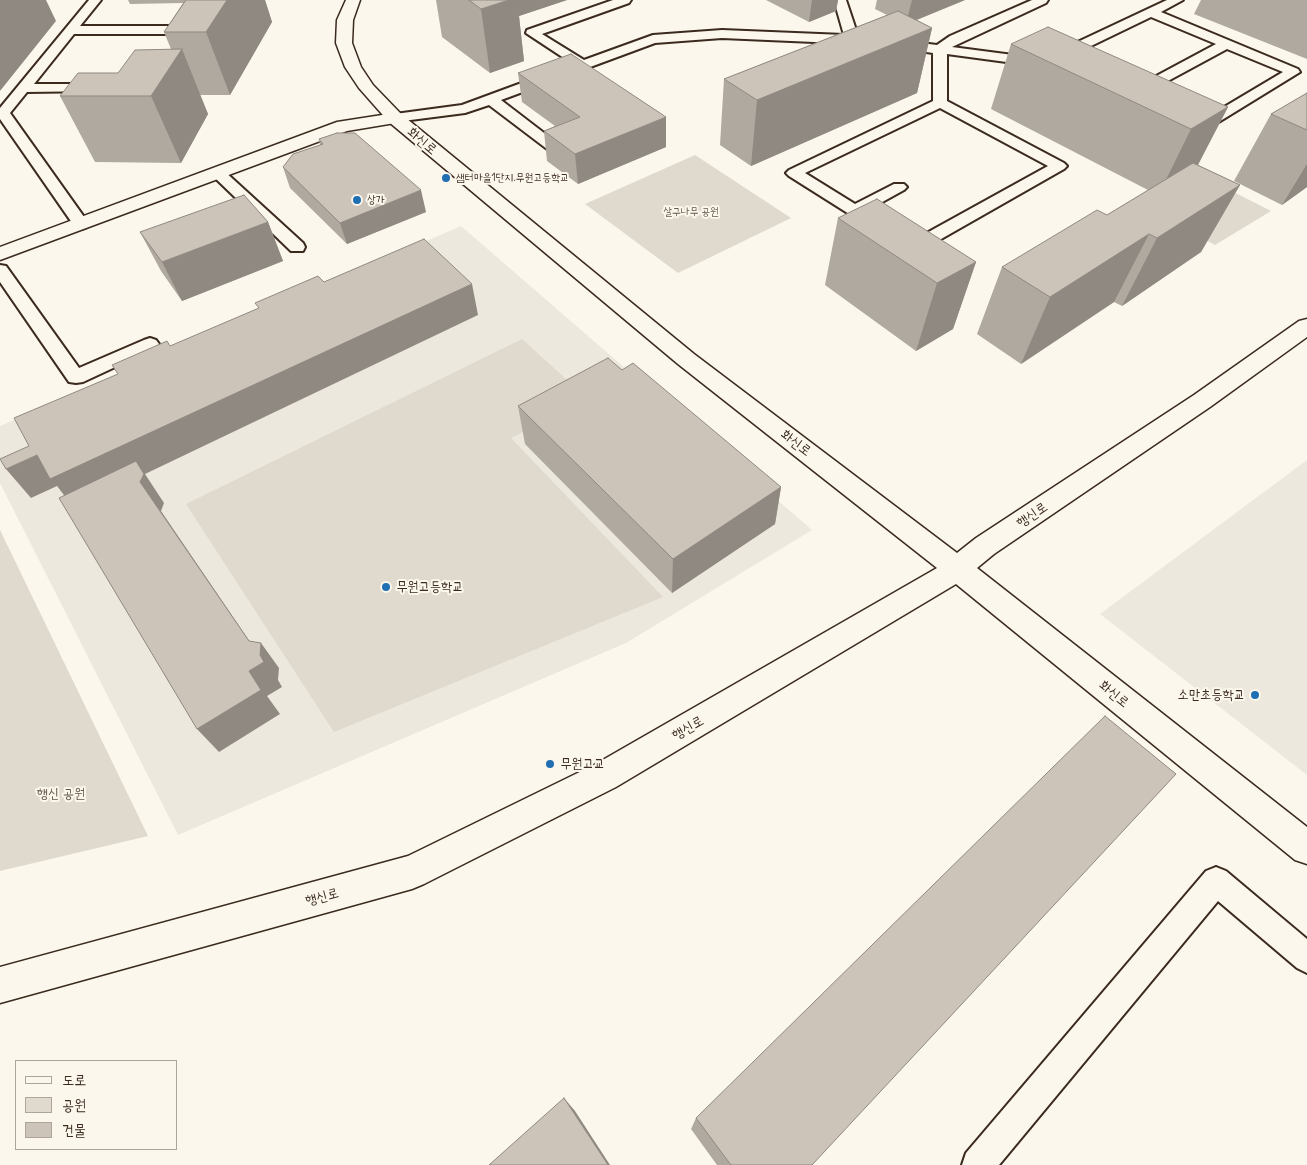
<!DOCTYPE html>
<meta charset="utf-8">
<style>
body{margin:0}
#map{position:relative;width:1307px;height:1165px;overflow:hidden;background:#fbf7ec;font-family:Delius,"Poor Story",sans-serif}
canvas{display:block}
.legend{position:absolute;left:15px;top:1060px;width:162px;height:90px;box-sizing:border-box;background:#fbf7ec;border:1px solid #aea59a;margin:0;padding:6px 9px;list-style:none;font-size:15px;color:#3b2a1e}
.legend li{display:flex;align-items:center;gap:10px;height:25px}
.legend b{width:25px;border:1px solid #aea59a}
</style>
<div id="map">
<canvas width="1307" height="1165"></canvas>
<ul class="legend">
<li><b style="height:6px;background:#fbf7ec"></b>도로</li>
<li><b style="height:14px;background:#dfd9ce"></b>공원</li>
<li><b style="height:14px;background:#ccc4b9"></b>건물</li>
</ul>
</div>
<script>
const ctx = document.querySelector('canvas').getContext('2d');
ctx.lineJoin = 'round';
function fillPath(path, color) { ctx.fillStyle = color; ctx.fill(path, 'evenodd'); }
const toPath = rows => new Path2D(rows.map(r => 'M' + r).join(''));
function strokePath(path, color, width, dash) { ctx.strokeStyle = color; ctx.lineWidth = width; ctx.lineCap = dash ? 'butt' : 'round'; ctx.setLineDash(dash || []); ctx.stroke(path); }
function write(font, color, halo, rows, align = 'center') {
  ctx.font = font + ' Delius,"Poor Story",sans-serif'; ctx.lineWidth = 4; ctx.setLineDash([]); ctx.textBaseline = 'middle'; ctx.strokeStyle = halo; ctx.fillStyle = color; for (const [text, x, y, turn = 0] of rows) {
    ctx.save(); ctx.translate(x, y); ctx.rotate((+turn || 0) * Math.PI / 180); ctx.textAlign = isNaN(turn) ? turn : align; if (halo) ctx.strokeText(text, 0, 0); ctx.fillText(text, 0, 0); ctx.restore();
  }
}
const built = toPath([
 [461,226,812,530,626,643,178,835,0,483,0,426],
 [1307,460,1307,775,1100,614]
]);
const green = toPath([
 [695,155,791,218,678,273,585,204],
 [1212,181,1271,211,1215,245,1155,212],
 [522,339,588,399,511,438,663,597,334,732,186,504],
 [0,530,148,836,0,871]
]);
const lane = toPath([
 [89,0,101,0,80,26,194,26,200,30,194,34,74,34,34,84,97,84,102,85,104,88,102,91,27,92,10,113,89,224,87,227,81,229,75,227,0,119,0,108,89,0],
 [613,0,631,0,629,3,542,34,584,60,653,35,722,30,844,35,834,0,846,0,858,36,865,37,866,40,860,44,722,38,655,43,501,100,561,146,563,149,561,152,556,153,551,152,489,105,465,113,395,122,390,121,388,118,390,115,395,114,462,105,573,64,526,33,527,30,613,0],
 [1032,0,1048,0,1046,3,952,47,1036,58,1043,62,1041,65,1036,66,947,54,947,101,1064,163,1067,166,1064,169,920,251,914,252,902,248,900,244,902,240,914,240,1048,166,940,108,805,173,855,204,894,184,904,184,907,187,904,190,866,211,885,223,887,226,885,229,873,229,789,176,786,173,789,170,933,101,933,53,892,47,891,44,892,41,897,40,937,45,950,36,1032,0],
 [1167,0,1183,0,1161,12,1298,69,1300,72,1204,131,1199,132,1194,131,1192,128,1194,125,1283,72,1227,49,1142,95,1132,95,1130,92,1132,89,1216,44,1151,17,1062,60,1057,61,1050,57,1052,54,1167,0],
 [218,168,223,170,303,243,305,247,303,251,291,251,213,176,210,173,213,170,218,168],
 [0,265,6,266,79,368,144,340,150,338,156,340,159,344,156,348,83,382,76,383,69,382,0,282,0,265],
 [1216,867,1226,871,1307,939,1307,973,1297,968,1218,901,999,1165,962,1165,966,1153,1206,871,1216,867]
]);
const street = toPath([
 [395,113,401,114,404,118,401,122,347,131,0,260,0,247,337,122,395,113]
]);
const secondary = toPath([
 [346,0,360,0,353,20,352,43,361,67,373,85,401,114,694,354,957,553,976,538,1194,395,1299,321,1307,319,1307,337,1210,407,994,554,977,568,1307,827,1307,864,1295,860,956,584,616,787,424,884,412,889,0,1003,0,967,408,856,594,765,937,568,678,364,389,122,359,88,345,67,336,43,337,20,346,0]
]);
const wall = toPath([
 [128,0,265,0,272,22,230,95,200,95,208,114,181,163,95,162,60,96,118,73,171,49,164,32,183,3,130,4],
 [436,0,567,0,519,16,524,61,490,73,442,37],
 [766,0,838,0,836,11,809,22],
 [877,0,965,0,917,20,932,28,917,93,751,166,720,145,724,79,887,15,875,9],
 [1201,0,1307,0,1307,59,1194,14],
 [1011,44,1228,107,1198,165,1240,185,1201,252,1122,306,1114,302,1021,364,977,334,1002,267,1107,215,1148,190,991,109],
 [518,73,666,147,578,184,547,161,544,131,555,126,522,102],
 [1307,93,1307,187,1282,205,1234,181,1271,114],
 [319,139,426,212,347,244,290,188,283,167,320,145],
 [838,218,976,262,953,329,916,351,825,285],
 [268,222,283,261,182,301,161,271,140,232],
 [622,370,781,487,775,524,672,593,525,444,518,406],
 [696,1118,812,1165,717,1165,691,1129]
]);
const shadedWall = toPath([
 [0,0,46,0,56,21,0,91],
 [227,0,265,0,272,22,230,95,206,32],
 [509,0,567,0,519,16,524,61,490,73,481,9],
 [812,0,838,0,836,11,809,22],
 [912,0,965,0,906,24],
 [932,28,917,93,751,166,757,100],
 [182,49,208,114,181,163,151,96],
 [1228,107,1193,174,1158,196,1191,129],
 [666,117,666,147,578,184,575,154],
 [1307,164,1307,187,1282,205],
 [1240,185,1201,252,1122,306,1157,238],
 [421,190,426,212,347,244,340,223],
 [268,222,283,261,182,301,162,262],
 [1149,234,1114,302,1021,364,1050,297],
 [976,262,953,329,916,351,937,283],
 [472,284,478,315,145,474,164,503,161,511,263,661,260,655,261,643,279,668,278,680,282,687,267,696,280,714,219,752,197,729,249,671,249,641,140,482,74,508,57,486,31,498,6,469,37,455],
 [781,487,775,524,672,593,673,559],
 [564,1098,575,1111,610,1165,608,1165]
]);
const building = toPath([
 [186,0,227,0,206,32,164,32,186,0],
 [469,0,509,0,481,9,469,0],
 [898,11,932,28,757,100,724,79,898,11],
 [1048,27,1228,107,1191,129,1011,44,1048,27],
 [182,49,151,96,60,96,78,73,118,73,135,50,182,49],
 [571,54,666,117,575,154,544,131,580,117,518,73,571,54],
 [1307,93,1307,130,1271,114,1307,93],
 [337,133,355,133,421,190,340,223,283,167,293,154,323,144,319,139,337,133],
 [1193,163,1240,185,1157,238,1149,234,1050,297,1002,267,1097,210,1107,215,1193,163],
 [244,195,268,222,162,262,140,232,244,195],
 [877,199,976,262,937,283,838,218,877,199],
 [424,239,472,284,50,479,37,455,6,469,0,459,29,446,14,418,118,374,112,365,167,341,170,346,259,308,255,303,318,276,324,282,424,239],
 [608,358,622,370,633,363,781,487,673,559,518,406,608,358],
 [136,461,144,474,140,482,249,641,261,643,260,655,264,662,249,671,261,690,197,729,59,498,136,461],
 [1105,716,1176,774,812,1165,731,1165,696,1118,1105,716],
 [564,1098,608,1165,489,1165,564,1098]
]);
const markers = [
 [446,178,5,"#1f6fb2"],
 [357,200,5,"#1f6fb2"],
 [386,587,5,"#1f6fb2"],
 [1255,695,5,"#1f6fb2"],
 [550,764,5,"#1f6fb2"]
];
const farPoinames = [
 ["샘터마을1단지.무원고등학교",456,178],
 ["상가",367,200]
];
const farParknames = [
 ["살구나무 공원",691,212]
];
const streetNames = [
 ["화신로",422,141,40],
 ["화신로",796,443,37],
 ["행신로",1032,515,-34],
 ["화신로",1114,694,39],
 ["행신로",688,728,-30],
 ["행신로",322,897,-15]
];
const poiNames = [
 ["무원고등학교",396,587],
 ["소만초등학교",1245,695,"right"],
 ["무원고교",560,764]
];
const parkNames = [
 ["행신 공원",61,794]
];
fillPath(built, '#ede8dd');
fillPath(green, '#dfd9ce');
strokePath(lane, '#3b2a1e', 4);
strokePath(street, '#3b2a1e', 3);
strokePath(secondary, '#3b2a1e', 3);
fillPath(lane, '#fbf7ec');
fillPath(street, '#fbf7ec');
fillPath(secondary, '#fbf7ec');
fillPath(wall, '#afa99f');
fillPath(shadedWall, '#8f8982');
fillPath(building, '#ccc4b9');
strokePath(building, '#8f8982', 1);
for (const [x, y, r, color] of markers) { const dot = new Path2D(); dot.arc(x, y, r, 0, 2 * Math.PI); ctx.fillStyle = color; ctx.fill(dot); strokePath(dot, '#fbf7ec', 2); }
write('11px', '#3b2a1e', '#fbf7ec', farPoinames, 'left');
write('11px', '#64564a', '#fbf7ec', farParknames);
write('14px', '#3b2a1e', '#fbf7ec', streetNames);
write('14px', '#3b2a1e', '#fbf7ec', poiNames, 'left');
write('14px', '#64564a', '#fbf7ec', parkNames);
</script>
